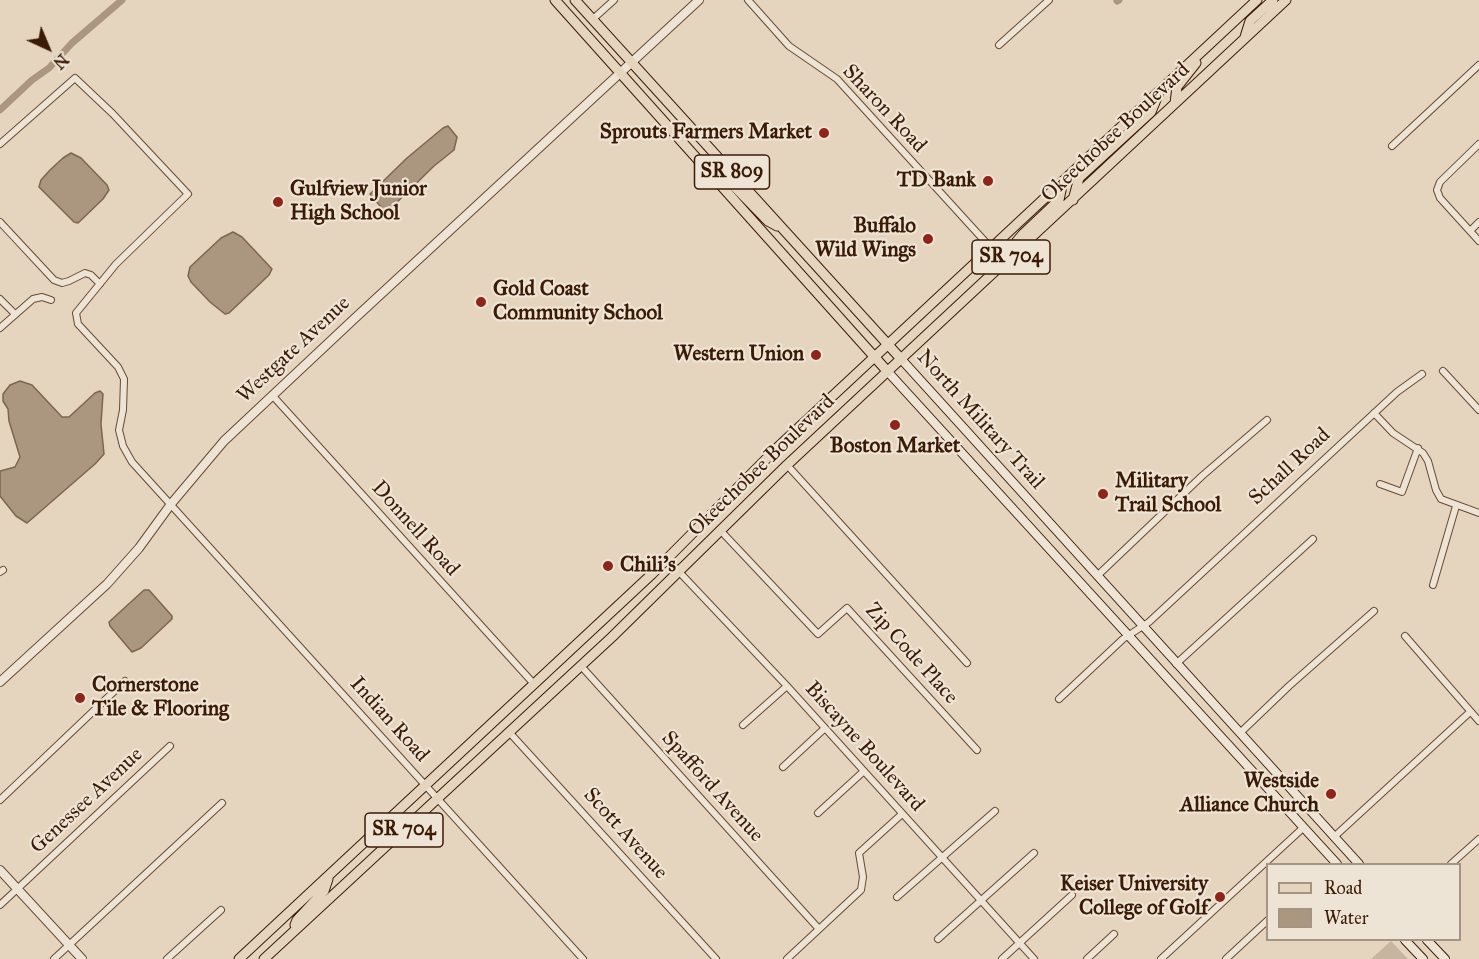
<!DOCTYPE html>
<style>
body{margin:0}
#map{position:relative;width:1479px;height:959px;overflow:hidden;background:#e5d5be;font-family:"IM FELL Great Primer",serif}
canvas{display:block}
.legend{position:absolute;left:1266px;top:863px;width:195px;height:78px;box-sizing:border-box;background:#eee4d5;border:2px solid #a69482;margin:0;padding:8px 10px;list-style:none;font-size:18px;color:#3b1b05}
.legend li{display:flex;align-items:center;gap:12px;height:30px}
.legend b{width:30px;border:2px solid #a69482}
.north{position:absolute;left:18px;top:18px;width:60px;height:60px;-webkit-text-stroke:4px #eee4d5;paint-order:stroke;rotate:136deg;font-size:16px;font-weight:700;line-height:24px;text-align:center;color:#3b1b05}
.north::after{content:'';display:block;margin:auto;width:21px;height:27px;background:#3b1b05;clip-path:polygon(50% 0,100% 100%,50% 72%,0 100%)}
</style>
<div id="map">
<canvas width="1479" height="959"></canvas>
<ul class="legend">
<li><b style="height:8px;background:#e5d5be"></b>Road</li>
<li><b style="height:16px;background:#ab967f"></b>Water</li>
</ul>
<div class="north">N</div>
</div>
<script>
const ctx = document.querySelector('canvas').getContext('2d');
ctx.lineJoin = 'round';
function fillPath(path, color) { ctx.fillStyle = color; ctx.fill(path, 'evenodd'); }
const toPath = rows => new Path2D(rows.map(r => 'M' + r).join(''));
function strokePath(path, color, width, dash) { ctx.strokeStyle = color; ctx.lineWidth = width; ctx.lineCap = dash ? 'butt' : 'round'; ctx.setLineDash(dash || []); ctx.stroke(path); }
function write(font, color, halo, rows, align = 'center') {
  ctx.font = font + ' "IM FELL Great Primer",serif'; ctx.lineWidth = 4.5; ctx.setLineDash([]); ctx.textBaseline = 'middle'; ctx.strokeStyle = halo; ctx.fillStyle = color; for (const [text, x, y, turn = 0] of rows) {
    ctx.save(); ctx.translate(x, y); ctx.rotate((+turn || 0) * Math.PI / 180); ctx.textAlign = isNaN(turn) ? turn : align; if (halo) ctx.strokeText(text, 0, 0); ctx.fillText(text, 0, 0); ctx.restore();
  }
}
const green = toPath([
 [1391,941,1408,959,1371,959]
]);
const water = toPath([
 [448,126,457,137,454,150,434,166,386,213,370,194,407,158,443,128,448,126],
 [71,153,81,158,107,185,109,190,103,199,78,223,74,222,39,187,41,180,50,170,63,158,71,153],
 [233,232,242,237,272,269,269,275,229,313,225,314,210,302,191,282,188,276,190,267,221,238,233,232],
 [20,381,32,385,62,417,69,417,95,393,100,391,103,394,101,424,104,454,95,464,27,523,16,516,0,496,0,471,15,467,20,457,9,421,8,409,3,401,3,394,10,385,20,381],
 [144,590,149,590,172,616,172,619,141,648,132,652,110,626,109,622,144,590]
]);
const canal = toPath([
 [1117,1,1119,0],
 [0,110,32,80,49,68,72,43,122,0]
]);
const minor = toPath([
 [748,0,789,46,837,79,991,248],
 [593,19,614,0],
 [999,45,1049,0],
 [0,144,75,78,113,114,188,194,116,264,76,313,78,324,118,367,124,379,123,410,119,430,123,446,132,462,583,959],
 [1479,144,1440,182,1437,190,1440,198,1479,241],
 [1392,146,1479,65],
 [0,222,54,280,62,283,69,281,85,273,91,275,100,284],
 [1470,231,1479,222],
 [0,299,15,314],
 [0,328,33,299,42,297,51,300],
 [1443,371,1479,410],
 [272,395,534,684],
 [1374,413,1393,433,1423,453,1428,461,1436,490,1441,499,1479,513],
 [787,465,967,663],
 [1380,484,1402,492,1418,448],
 [720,530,818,634,847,608,977,750],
 [667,559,787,686,1034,959],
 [0,572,3,570],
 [1097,576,1202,476,1267,420],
 [1433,585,1456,506],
 [1405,636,1479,721],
 [1176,664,1313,539],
 [581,666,819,929],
 [1059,699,1123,639,1149,622,1397,392,1422,374],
 [743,725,787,686],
 [509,732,716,959],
 [1240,733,1289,686,1374,611],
 [783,767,825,728],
 [0,800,125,681],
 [818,813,864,771],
 [1334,837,1470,712],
 [1451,864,1479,839],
 [897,897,995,811],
 [0,905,170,746],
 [938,939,1034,853],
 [54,959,222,803],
 [167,959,221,910],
 [787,959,861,890,863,877,859,853,902,814],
 [1002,959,1072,895],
 [1087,959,1114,934],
 [1161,959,1304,827],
 [1226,959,1268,920]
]);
const tertiary = toPath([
 [0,682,107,584,139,548,171,504,224,441,354,319,699,0],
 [0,870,82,959]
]);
const secondary = toPath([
 [902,360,1359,864],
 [888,372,1337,864],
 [1405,940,1423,959],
 [1427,940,1445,959]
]);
const primary = toPath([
 [555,0,888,372],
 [575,0,902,360],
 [1245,37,1250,21,1273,0],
 [1175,103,1177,87,1196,63],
 [715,177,728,180,768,221,777,226],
 [1073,200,1079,178,1151,112,1158,95],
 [1012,256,1017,241,1023,234,1059,200,1063,181],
 [297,928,295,925,297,920,324,891,328,879],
 [239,959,652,574,778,447,1257,0],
 [264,959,612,637,787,465,1286,0]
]);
const markers = [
 [824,133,6,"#8f2418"],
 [988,181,6,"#8f2418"],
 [278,202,6,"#8f2418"],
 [928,239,6,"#8f2418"],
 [481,302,6,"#8f2418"],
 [816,355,6,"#8f2418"],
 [895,425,6,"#8f2418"],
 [1103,494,6,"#8f2418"],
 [608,566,6,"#8f2418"],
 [80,698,6,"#8f2418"],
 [1331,794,6,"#8f2418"],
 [1220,897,6,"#8f2418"]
];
const shields = [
 [732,172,75],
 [1011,257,78],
 [404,830,78]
];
const shieldNames = [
 ["SR 809",732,172],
 ["SR 704",1011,257],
 ["SR 704",404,830]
];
const streetNames = [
 ["Sharon Road",884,109,47],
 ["Okeechobee Boulevard",1116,133,-43],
 ["Westgate Avenue",294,350,-43],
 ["North Military Trail",980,420,48],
 ["Okeechobee Boulevard",762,466,-44],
 ["Schall Road",1290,467,-43],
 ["Donnell Road",415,529,48],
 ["Zip Code Place",911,654,48],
 ["Indian Road",389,720,48],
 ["Biscayne Boulevard",864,747,48],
 ["Spafford Avenue",712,787,48],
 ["Genessee Avenue",87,801,-43],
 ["Scott Avenue",625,834,48]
];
const poiNames = [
 ["Sprouts Farmers Market",812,133],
 ["TD Bank",976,181],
 ["Gulfview Junior",290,190,"left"],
 ["High School",290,214,"left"],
 ["Buffalo",916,227],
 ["Wild Wings",916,251],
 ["Gold Coast",493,290,"left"],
 ["Community School",493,314,"left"],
 ["Western Union",804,355],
 ["Boston Market",895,447,"center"],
 ["Military",1115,482,"left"],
 ["Trail School",1115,506,"left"],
 ["Chili's",620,566,"left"],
 ["Cornerstone",92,686,"left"],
 ["Tile & Flooring",92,710,"left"],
 ["Westside",1319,782],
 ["Alliance Church",1319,806],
 ["Keiser University",1208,885],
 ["College of Golf",1208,909]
];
fillPath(green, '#c8b59f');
fillPath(water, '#ab967f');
strokePath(water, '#7e654e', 1.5);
strokePath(canal, '#ab967f', 7);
strokePath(minor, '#664a33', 8);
strokePath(tertiary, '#664a33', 10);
strokePath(secondary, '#3b1b05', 10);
strokePath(primary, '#3b1b05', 11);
strokePath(minor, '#eee4d5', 6);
strokePath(tertiary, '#eee4d5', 8);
strokePath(secondary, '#eee4d5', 8);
strokePath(primary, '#e5d5be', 9);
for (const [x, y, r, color] of markers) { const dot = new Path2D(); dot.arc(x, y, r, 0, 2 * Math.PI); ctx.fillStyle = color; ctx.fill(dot); strokePath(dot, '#eee4d5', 2); }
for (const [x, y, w] of shields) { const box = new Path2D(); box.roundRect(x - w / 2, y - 17, w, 34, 4.5); ctx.fillStyle = '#eee4d5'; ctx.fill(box); strokePath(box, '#3b1b05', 1.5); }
write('bold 20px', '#3b1b05', null, shieldNames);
write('21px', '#3b1b05', '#eee4d5', streetNames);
write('bold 21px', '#3b1b05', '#eee4d5', poiNames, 'right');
</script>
